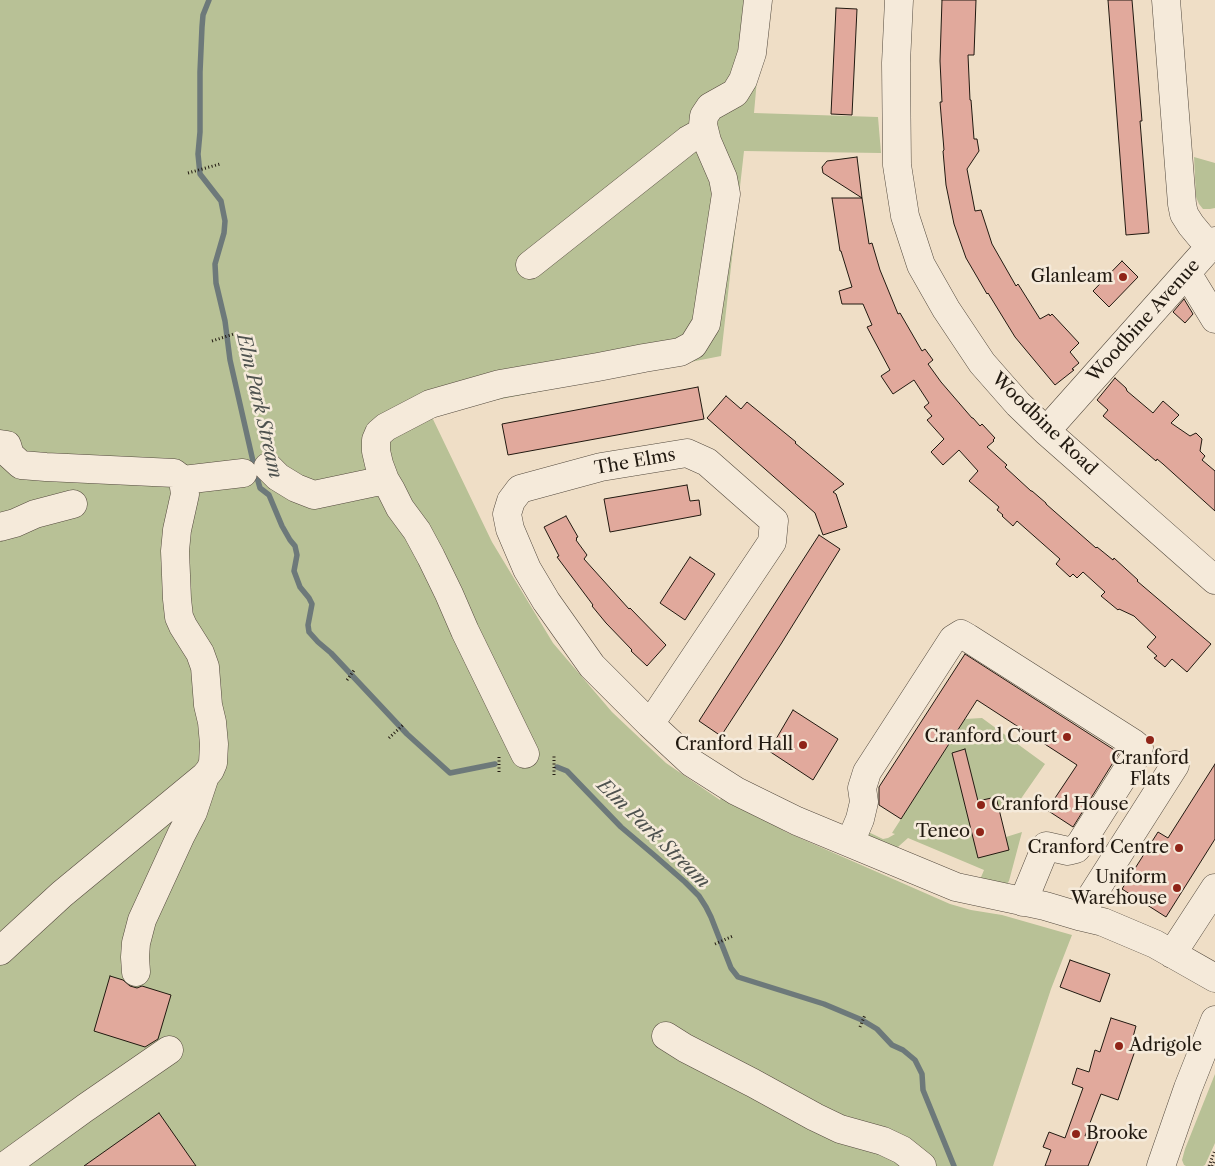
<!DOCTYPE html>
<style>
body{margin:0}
canvas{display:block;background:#efdec6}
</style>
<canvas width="1215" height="1166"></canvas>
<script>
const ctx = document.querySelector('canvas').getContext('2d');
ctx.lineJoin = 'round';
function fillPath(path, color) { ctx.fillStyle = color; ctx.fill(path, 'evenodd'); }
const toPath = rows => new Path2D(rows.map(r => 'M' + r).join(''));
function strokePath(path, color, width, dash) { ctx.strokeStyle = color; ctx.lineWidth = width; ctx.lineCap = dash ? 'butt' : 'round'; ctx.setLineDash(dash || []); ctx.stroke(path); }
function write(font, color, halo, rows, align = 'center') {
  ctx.font = font + ' "Libre Caslon Text",serif'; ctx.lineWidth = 5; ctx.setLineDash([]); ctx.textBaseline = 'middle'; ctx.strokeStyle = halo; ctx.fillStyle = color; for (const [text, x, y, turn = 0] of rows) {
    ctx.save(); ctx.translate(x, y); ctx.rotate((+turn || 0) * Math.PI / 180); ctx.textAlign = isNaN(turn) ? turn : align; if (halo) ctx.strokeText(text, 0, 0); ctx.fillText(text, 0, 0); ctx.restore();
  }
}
const green = toPath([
 [0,0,764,0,754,113,878,117,881,153,744,151,721,356,430,413,492,542,553,643,612,712,666,763,720,800,723,794,786,832,950,904,971,910,1002,915,1072,935,1051,989,993,1166,0,1166],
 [1194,157,1215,163,1215,208,1210,209,1203,209,1199,204,1196,197],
 [982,718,1045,764,1018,803,999,808,978,801,965,750,952,753,969,821,1006,837,1022,832,1009,881,1003,890,977,887,984,870,908,838,890,854,869,845,862,829,883,839,888,838,895,834,892,833,965,719],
 [1215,1074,1215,1143,1205,1165,1203,1166,1186,1166,1184,1165,1182,1160,1185,1149]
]);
const stream = toPath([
 [209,0,203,15,202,27,200,72,200,132,198,154,200,174,221,201,225,221,224,233,215,264,216,283,225,321,230,360,255,470,260,488,269,495,282,526,290,540,295,546,297,555,294,571,300,587,309,598,312,604,308,625,309,632,318,642,331,653,407,734,450,773,495,764],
 [557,767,567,771,621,827,654,855,685,882,699,896,706,907,711,917,731,968,738,977,824,1004,862,1020,877,1029,892,1045,903,1050,915,1060,922,1074,923,1090,954,1166]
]);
const building = toPath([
 [942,0,976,0,974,55,968,55,970,100,971,100,974,139,977,139,979,151,967,169,975,211,981,210,992,244,1016,286,1018,284,1040,319,1049,314,1050,316,1052,314,1079,343,1070,352,1079,363,1072,369,1074,370,1055,385,1015,337,988,293,987,294,966,258,954,224,946,185,943,151,944,150,940,102,942,102,940,61,942,0],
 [1108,0,1132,0,1142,121,1140,121,1149,233,1126,235,1108,0],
 [836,8,857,9,852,115,831,114,836,8],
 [857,157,862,198,823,173,822,167,827,161,857,157],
 [832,198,862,198,869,244,872,243,880,270,898,314,900,313,922,351,925,349,933,360,928,364,941,382,972,418,973,418,980,426,982,424,995,438,993,440,994,441,987,447,1007,465,1005,467,1031,491,1032,491,1046,503,1046,504,1096,548,1097,547,1113,560,1114,558,1138,580,1137,581,1211,644,1187,672,1172,659,1165,667,1154,658,1157,656,1147,647,1156,637,1134,616,1119,609,1118,610,1101,596,1105,592,1083,572,1077,578,1073,574,1070,577,1056,564,1060,559,1017,521,1013,526,1002,516,1003,515,997,510,999,507,969,481,978,471,959,450,943,465,931,452,944,439,927,420,932,416,924,407,929,403,914,380,893,394,881,376,890,370,867,327,872,325,863,304,842,304,839,291,852,287,841,251,840,251,832,198],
 [1122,261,1138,277,1109,307,1093,291,1122,261],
 [1184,299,1193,314,1185,323,1173,312,1184,299],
 [1115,378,1126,388,1127,391,1153,413,1163,401,1179,415,1171,423,1190,436,1196,433,1202,439,1200,451,1205,456,1202,460,1215,471,1215,511,1163,464,1157,459,1156,461,1103,416,1108,410,1097,400,1115,378],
 [698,387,704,419,508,455,502,424,698,387],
 [726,396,741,409,747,402,796,442,795,443,844,484,833,492,836,494,847,527,823,535,815,513,707,418,726,396],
 [687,485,690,501,699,500,701,515,610,532,604,499,687,485],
 [566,516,578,537,576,538,577,539,576,540,587,555,584,559,629,609,630,608,666,645,647,666,631,651,632,650,606,623,592,606,593,605,557,557,559,556,544,527,566,516],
 [819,535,840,549,781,644,721,736,699,721,819,535],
 [690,557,715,574,685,620,660,603,690,557],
 [965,654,1119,753,1073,827,1047,810,1077,765,977,700,901,819,879,805,879,787,965,654],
 [793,710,838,739,813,780,769,751,793,710],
 [965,749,978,801,996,797,1009,850,978,858,952,753,965,749],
 [1215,764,1215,839,1166,917,1122,889,1158,832,1168,838,1215,764],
 [1070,960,1110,974,1100,1002,1060,987,1070,960],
 [110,976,123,980,130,986,137,988,142,986,171,995,158,1039,145,1047,94,1031,110,976],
 [1111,1018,1136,1026,1132,1041,1138,1042,1118,1100,1101,1094,1085,1136,1098,1141,1088,1166,1045,1166,1051,1150,1043,1147,1049,1132,1065,1138,1083,1088,1072,1084,1077,1068,1089,1072,1095,1050,1100,1052,1111,1018],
 [159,1113,196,1166,84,1166,159,1113]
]);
const path = toPath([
 [188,173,220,164],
 [212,341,237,333],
 [347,680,355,669],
 [389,738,403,725],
 [499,772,499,756],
 [554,775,554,755],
 [715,944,733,936],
 [860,1027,865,1015],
 [1209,1166,1215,1150],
 [1212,1166,1215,1160]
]);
const minor = toPath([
 [899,0,896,63,897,165,905,216,921,265,946,309,982,363,1018,404,1046,431,1215,580],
 [1166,0,1182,204,1184,214,1191,225,1201,237,1210,247],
 [530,265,688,140,697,135,705,133],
 [1187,273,1215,319],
 [1046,431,1215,241],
 [0,444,7,445,10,455,21,465,46,467,174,473,183,480,185,494,177,530,175,551,177,599,179,617,183,626,200,653,205,667,208,705,212,722,214,744,213,763,210,770,205,776,193,812,181,835,142,920,136,943,135,957,136,972],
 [268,467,278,477,296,488,314,495,385,480],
 [183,480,243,473],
 [0,527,15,523,35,514,73,504],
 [650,724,772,542,774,521,707,462,687,453,601,467,520,489,511,501,507,514,510,529,527,569,546,601,592,666,650,724,692,763,736,791,797,821,956,887,1045,906,1082,917,1103,922,1155,944,1215,978],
 [525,754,465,631,449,594,431,557,417,531,400,508,391,490,385,480,379,464,376,451,376,440,379,433,386,427,430,404,500,384,598,367,644,358,680,352,693,345,706,324,726,194,723,178,707,141,703,125,704,116,710,107,735,93,743,80,752,53,758,0],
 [850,843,860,819,864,802,862,788,867,772,953,639,961,634,968,638,1133,743,1139,748,1136,756,1081,843,1076,849,1068,851,1046,846,1023,902],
 [1082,917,1086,905,1175,765],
 [0,951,62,894,205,776],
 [1172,954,1215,888],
 [666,1036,685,1048,753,1083,815,1117,840,1129,883,1141,902,1150,922,1166],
 [5,1166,85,1108,169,1050],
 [1161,1166,1188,1088,1215,1020]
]);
const markers = [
 [1123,277,5,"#8f2418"],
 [1067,737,5,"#8f2418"],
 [1150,740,5,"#8f2418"],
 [803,745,5,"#8f2418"],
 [981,805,5,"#8f2418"],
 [980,832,5,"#8f2418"],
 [1179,848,5,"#8f2418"],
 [1177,888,5,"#8f2418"],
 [1119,1046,5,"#8f2418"],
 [1076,1134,5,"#8f2418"]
];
const poiNames = [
 ["Glanleam",1113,277],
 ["Cranford Court",1057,737],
 ["Cranford Hall",793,745],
 ["Cranford",1150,759,"center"],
 ["Flats",1150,780,"center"],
 ["Cranford House",991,805,"left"],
 ["Teneo",970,832],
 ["Cranford Centre",1169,848],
 ["Uniform",1167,878],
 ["Warehouse",1167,899],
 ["Adrigole",1129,1046,"left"],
 ["Brooke",1086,1134,"left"]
];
const streetNames = [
 ["Woodbine Avenue",1144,321,-48],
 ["Woodbine Road",1044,424,44],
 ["The Elms",635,462,-10]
];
const waterNames = [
 ["Elm Park Stream",259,406,77],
 ["Elm Park Stream",653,834,44]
];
fillPath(green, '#b8c196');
strokePath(stream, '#6d797a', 5.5);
fillPath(building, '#e1a99c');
strokePath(building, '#211910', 1);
strokePath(minor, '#544a3e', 29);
strokePath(path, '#211910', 3, [1, 2.5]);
strokePath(minor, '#f5eada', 28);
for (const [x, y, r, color] of markers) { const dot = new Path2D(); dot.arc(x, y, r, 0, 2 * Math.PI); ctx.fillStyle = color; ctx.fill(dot); strokePath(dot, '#f5eada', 2); }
write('18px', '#211910', '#f5eada', poiNames, 'right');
write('18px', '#211910', '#f5eada', streetNames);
write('italic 19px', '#4d514e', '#f5eada', waterNames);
</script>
